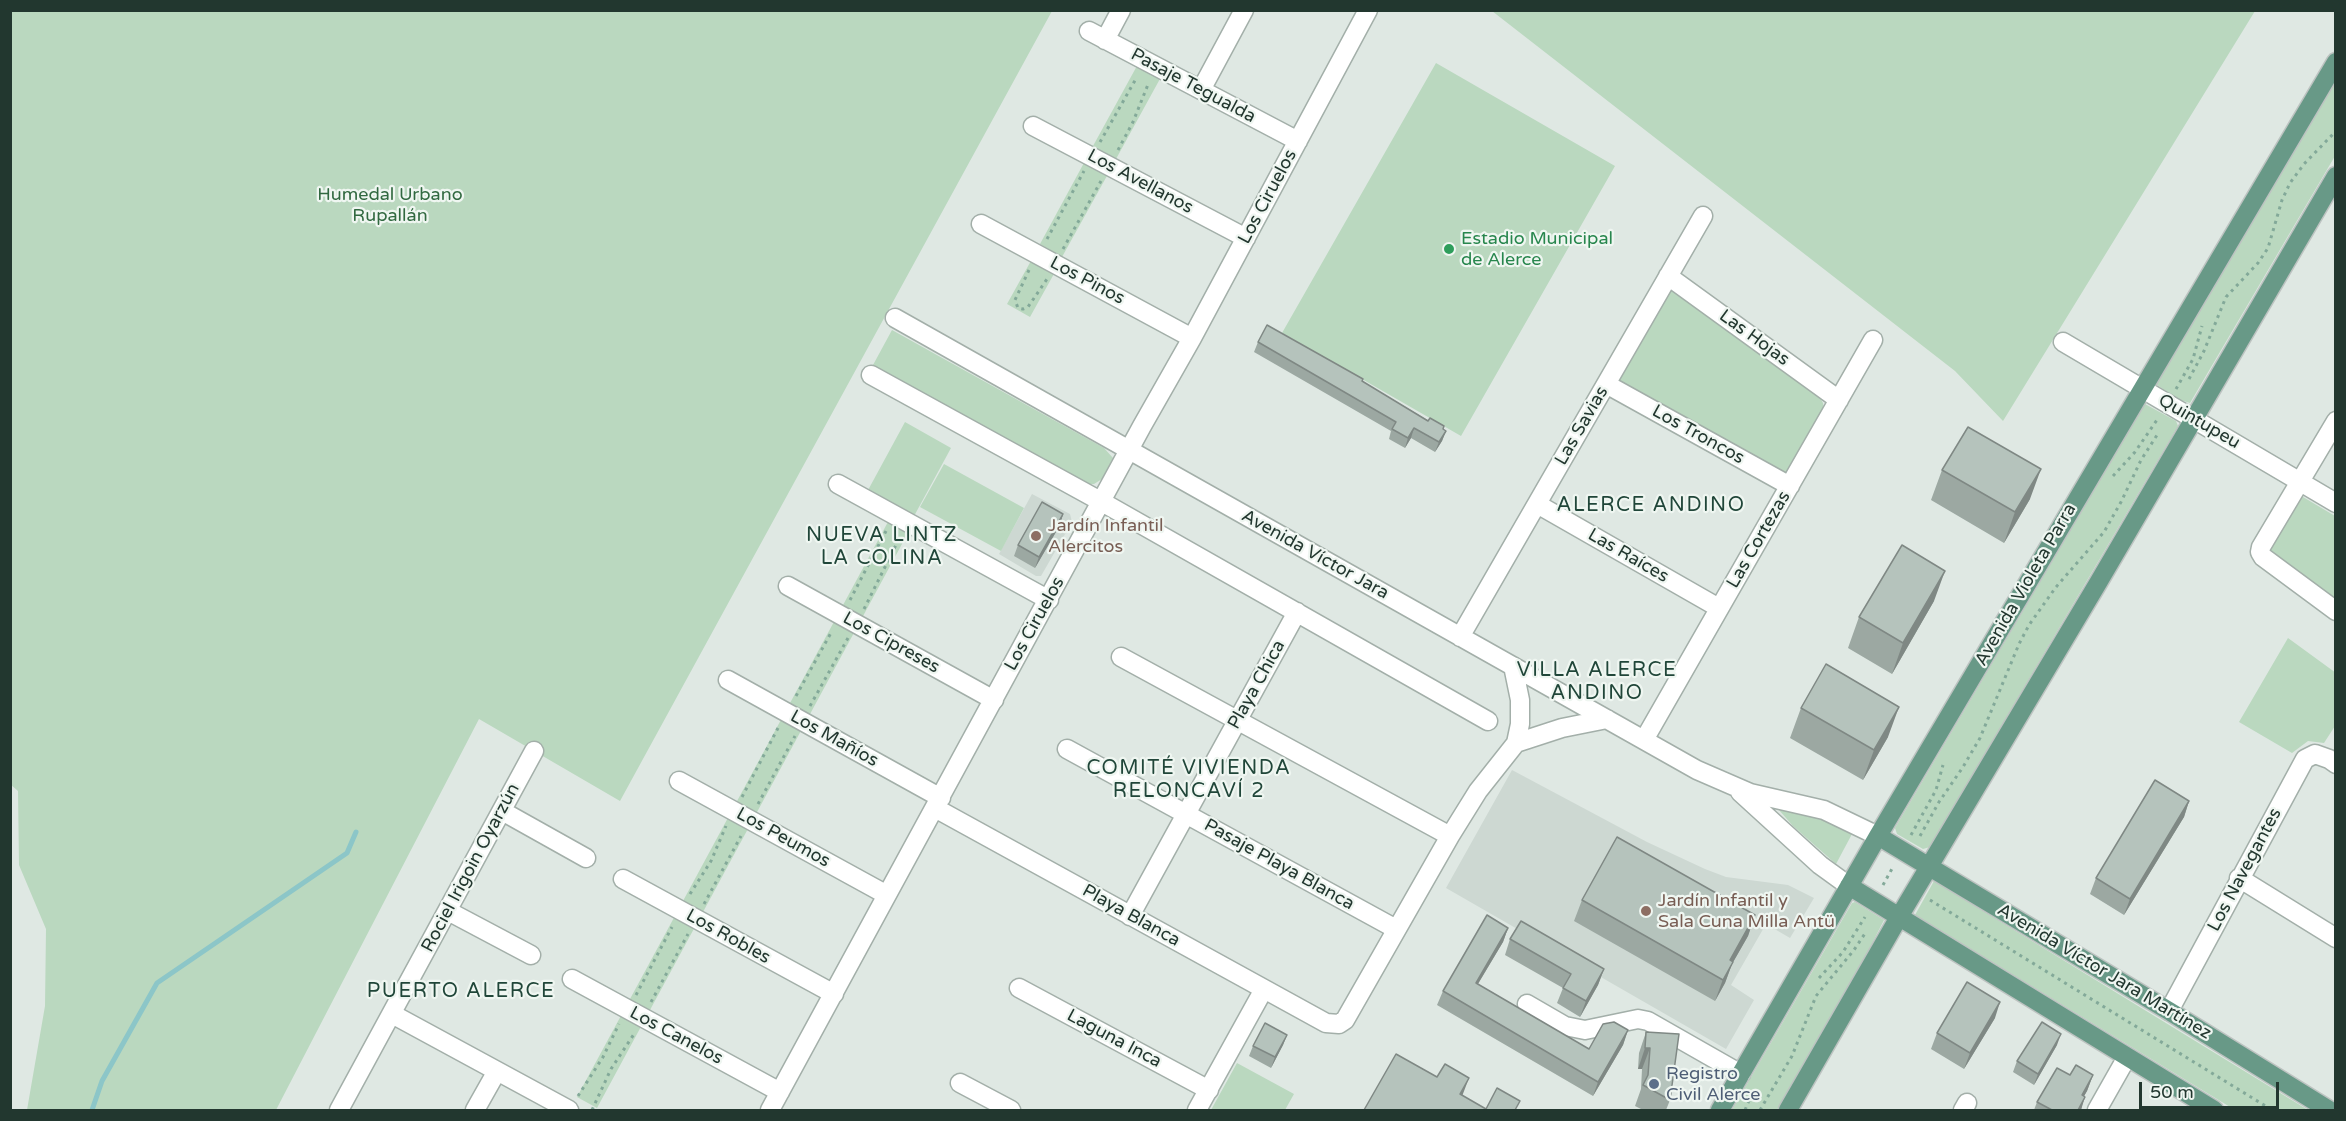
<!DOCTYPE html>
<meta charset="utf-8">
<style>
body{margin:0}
#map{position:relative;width:2346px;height:1121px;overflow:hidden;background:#dfe8e3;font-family:"Varela Round",sans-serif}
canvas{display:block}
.frame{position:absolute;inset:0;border:12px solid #22372f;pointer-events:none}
.scale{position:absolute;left:2139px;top:1082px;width:140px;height:27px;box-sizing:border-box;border:3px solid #22372f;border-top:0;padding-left:8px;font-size:18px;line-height:21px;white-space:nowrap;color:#22372f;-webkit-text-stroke:4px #eff6f1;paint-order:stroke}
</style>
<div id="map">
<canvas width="2346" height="1121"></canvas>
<div class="frame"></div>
<div class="scale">50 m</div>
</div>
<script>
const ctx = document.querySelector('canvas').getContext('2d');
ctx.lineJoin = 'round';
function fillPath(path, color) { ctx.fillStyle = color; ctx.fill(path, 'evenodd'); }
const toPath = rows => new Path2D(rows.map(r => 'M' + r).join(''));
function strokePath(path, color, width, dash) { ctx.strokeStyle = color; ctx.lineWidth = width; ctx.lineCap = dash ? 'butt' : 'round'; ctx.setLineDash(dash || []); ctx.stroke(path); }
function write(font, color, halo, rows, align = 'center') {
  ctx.font = font + ' "Varela Round",sans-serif'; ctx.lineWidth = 4.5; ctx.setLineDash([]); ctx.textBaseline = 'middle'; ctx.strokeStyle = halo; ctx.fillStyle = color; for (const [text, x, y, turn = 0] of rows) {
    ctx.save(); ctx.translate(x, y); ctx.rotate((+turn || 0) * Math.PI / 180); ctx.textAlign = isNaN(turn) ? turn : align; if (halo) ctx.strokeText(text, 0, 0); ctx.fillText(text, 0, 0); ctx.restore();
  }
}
const built = toPath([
 [1032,494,1070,514,1072,522,1041,576,1036,576,999,554],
 [1512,770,1647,842,1705,869,1726,877,1788,885,1814,898,1790,938,1766,924,1731,985,1754,1000,1726,1049,1446,888]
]);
const green = toPath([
 [10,11,1052,11,620,801,479,719,276,1110,27,1110,45,1006,46,929,19,865,18,791,10,784],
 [1492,11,2255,11,2003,421,1955,371],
 [1436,63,1615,166,1461,436,1282,333],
 [1138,64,1161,77,1116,159,1093,146],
 [2335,77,2335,156,2190,403,2180,400,2157,385,2156,382],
 [1085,161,1108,174,1062,257,1040,244],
 [1032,259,1055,272,1030,317,1007,304],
 [1671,291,1676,291,1819,396,1823,403,1824,409,1785,474,1619,381,1618,376,1666,293],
 [892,330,1104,448,1113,458,1102,479,1094,484,1089,484,873,365],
 [2145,404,2176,421,2178,426,1930,847,1923,849,1897,834,1895,828],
 [905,422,951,448,913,518,867,492],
 [944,464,1024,508,1001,551,920,507],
 [2298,494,2335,516,2335,605,2268,555,2267,545],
 [889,520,909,531,597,1108,577,1097],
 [2288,638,2336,673,2335,726,2324,743,2308,741,2292,753,2239,722],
 [1779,810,1809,814,1852,834,1836,864,1793,826],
 [1934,881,2308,1110,2235,1110,1915,915],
 [1855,902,1884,920,1859,969,1777,1110,1732,1110,1852,903],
 [1237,1063,1294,1094,1285,1110,1211,1110]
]);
const stream = toPath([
 [92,1110,102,1081,157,983,347,853,356,832]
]);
const path = toPath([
 [1100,142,1137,77],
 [1118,150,1133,122,1149,82],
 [1047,239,1084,171],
 [1063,249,1101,181],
 [1029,270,1015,300,1018,308,1023,309,1028,307,1047,279],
 [2189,379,2204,351,2226,297,2258,263,2268,248,2282,200,2290,183,2304,164,2336,131],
 [2176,389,2193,359,2202,326],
 [2113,476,2135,452,2159,417],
 [850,600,886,531],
 [864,609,900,537],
 [796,696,832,631],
 [810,706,848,638],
 [742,797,778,728],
 [758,804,795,736],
 [1911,835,1936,790,1943,765],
 [1920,836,1939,802,1963,767,1980,738,2019,644,2029,625,2056,587,2104,532,2121,502,2141,460,2159,432],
 [1883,885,1893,867],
 [690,894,711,861,726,826],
 [1930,900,2272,1110],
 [704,904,741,836],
 [1819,978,1843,952,1865,917],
 [636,995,672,927],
 [651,1002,688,934],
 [578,1096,603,1057,619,1024],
 [592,1110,611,1069,634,1034],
 [1745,1110,1750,1098],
 [1760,1110,1792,1056,1816,996,1854,950,1866,932]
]);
const minor = toPath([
 [1089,31,1298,141],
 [1105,40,1121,10],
 [1201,90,1244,10],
 [1033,126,1246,238],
 [981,224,1192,338],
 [1668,276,1839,400],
 [895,318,1697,770,1750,793,1824,810,1878,836],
 [2063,342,2336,503],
 [871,375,1102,502,1488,721],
 [1606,384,1790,486],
 [2336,421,2261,547,2260,552,2263,557,2336,611],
 [838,484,1049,600],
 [1537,504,1719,608],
 [788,586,994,700],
 [1460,637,1703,216],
 [1121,657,1450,836],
 [728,680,941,798],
 [1644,740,1873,340],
 [1516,743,1562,728,1607,719],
 [1067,749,1396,929],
 [679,781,887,895],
 [1740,792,1820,865,1849,886],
 [935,808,1326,1023,1339,1024,1345,1020,1450,836,1478,791,1516,743,1520,724,1520,700,1513,666],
 [502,811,586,858],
 [2239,878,2336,938],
 [623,879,834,994],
 [448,911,531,955],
 [1130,916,1297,612],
 [572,979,780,1092],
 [1019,988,1209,1090],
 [1527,1004,1565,1026,1585,1030,1638,1019,1648,1021,1741,1074],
 [2169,1011,2305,759,2315,754,2329,759,2336,764],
 [392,1014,569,1110],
 [960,1083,1011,1110],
 [339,1110,534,751],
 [475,1110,497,1071],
 [770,1110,1142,426,1192,338,1368,10],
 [1197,1110,1264,989],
 [1963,1110,1967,1103],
 [2097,1110,2127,1057]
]);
const major = toPath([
 [1878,836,2169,1011,2329,1110],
 [1849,886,2214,1110],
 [1720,1110,1878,836,2336,62],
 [1788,1110,1899,917,2098,583,2336,176]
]);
const wall = toPath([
 [1258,342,1362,381,1446,431,1442,441,1435,452,1411,438,1405,448,1389,439,1391,431,1254,352],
 [1942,470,2030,499,2004,543,1931,500],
 [1063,514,1060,525,1035,568,1014,556,1018,545],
 [1934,601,1892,674,1848,648,1859,617],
 [1801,708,1888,737,1863,780,1790,738],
 [2189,801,2184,817,2124,915,2090,894,2096,878],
 [1582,900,1755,915,1748,936,1732,964,1725,983,1715,1001,1574,921],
 [1508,928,1503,942,1478,984,1589,1049,1628,1030,1623,1045,1593,1096,1437,1005,1443,991],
 [1510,939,1604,969,1598,985,1580,1017,1557,1003,1563,988,1505,955],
 [1995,1018,1964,1069,1931,1049,1937,1033],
 [1646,1032,1670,1100,1666,1110,1643,1110,1635,1106,1641,1089,1642,1069,1638,1069,1639,1053],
 [1287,1035,1283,1045,1271,1068,1249,1056,1253,1046],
 [2057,1045,2034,1085,2013,1072,2017,1061],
 [2070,1075,2093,1075,2087,1091,2084,1096,2081,1110,2034,1110,2037,1102]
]);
const shadedWall = toPath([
 [1414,428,1411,438,1405,448,1408,438],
 [1446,431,1442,441,1435,452,1439,442],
 [2041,469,2030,499,2004,543,2015,512],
 [1063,514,1060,525,1035,568,1039,557],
 [1945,571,1934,601,1892,674,1903,643],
 [1899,707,1888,737,1863,780,1874,750],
 [2189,801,2184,817,2124,915,2130,899],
 [1755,915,1748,936,1732,964,1725,983,1715,1001,1730,960],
 [1508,928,1503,942,1470,997,1476,983],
 [1604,969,1598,985,1580,1017,1586,1001],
 [2000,1002,1995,1018,1964,1069,1970,1053],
 [1628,1030,1623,1045,1593,1096,1598,1082],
 [2061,1034,2057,1045,2034,1085,2038,1074],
 [1287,1035,1283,1045,1271,1068,1275,1057],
 [1645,1048,1650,1048,1642,1069,1638,1069],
 [2093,1075,2087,1091,2076,1110,2082,1095],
 [1469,1078,1461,1099,1460,1094],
 [2085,1097,2081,1110,2078,1110]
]);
const building = toPath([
 [1267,325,1363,379,1362,381,1428,421,1430,418,1444,426,1443,429,1446,431,1439,442,1414,428,1408,438,1392,429,1396,422,1258,342,1267,325],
 [1968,427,2041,469,2015,512,1942,470,1968,427],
 [1042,502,1063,514,1039,557,1018,545,1042,502],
 [1902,545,1945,571,1903,643,1859,617,1902,545],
 [1826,664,1899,707,1874,750,1801,708,1826,664],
 [2155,780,2189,801,2130,899,2096,878,2155,780],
 [1617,837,1755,915,1730,960,1733,962,1723,980,1582,900,1617,837],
 [1487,915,1508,928,1476,983,1589,1049,1603,1024,1614,1022,1628,1030,1598,1082,1443,991,1487,915],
 [1521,921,1604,969,1586,1001,1563,988,1571,974,1510,939,1521,921],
 [1967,982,2000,1002,1970,1053,1937,1033,1967,982],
 [2042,1022,2061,1034,2038,1074,2017,1061,2042,1022],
 [1265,1023,1287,1035,1275,1057,1253,1046,1265,1023],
 [1646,1032,1679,1034,1670,1100,1643,1085,1648,1075,1650,1048,1645,1048,1646,1032],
 [1396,1054,1437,1077,1445,1064,1469,1078,1460,1094,1486,1109,1497,1088,1520,1101,1515,1110,1517,1110,1364,1110,1396,1054],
 [2076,1065,2093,1075,2082,1095,2085,1097,2078,1110,2052,1110,2037,1102,2057,1068,2070,1075,2076,1065]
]);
const markers = [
 [1449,249,6,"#2e9e5b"],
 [1036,536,6,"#8d6e63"],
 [1646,911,6,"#8d6e63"],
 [1654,1084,6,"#5c6f8a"]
];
const streetNames = [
 ["Pasaje Tegualda",1193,86,28],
 ["Los Avellanos",1140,182,28],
 ["Los Ciruelos",1268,197,-62],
 ["Los Pinos",1087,281,28],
 ["Las Hojas",1754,338,36],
 ["Quintupeu",2199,422,30],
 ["Las Savias",1582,426,-60],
 ["Los Troncos",1698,435,29],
 ["Las Cortezas",1759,540,-60],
 ["Avenida Víctor Jara",1315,555,29],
 ["Las Raíces",1628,556,30],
 ["Avenida Violeta Parra",2026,585,-60],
 ["Los Ciruelos",1035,624,-61],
 ["Los Cipreses",891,643,29],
 ["Playa Chica",1257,685,-61],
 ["Los Mañíos",834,739,29],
 ["Los Peumos",783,838,29],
 ["Pasaje Playa Blanca",1279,865,29],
 ["Rociel Irigoin Oyarzún",471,868,-62],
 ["Los Navegantes",2245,870,-62],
 ["Playa Blanca",1131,916,29],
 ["Los Robles",728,937,29],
 ["Avenida Víctor Jara Martínez",2104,972,31],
 ["Los Canelos",676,1036,28],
 ["Laguna Inca",1114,1039,28]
];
const parkNames = [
 ["Humedal Urbano",390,195],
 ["Rupallán",390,216]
];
const leisureNames = [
 ["Estadio Municipal",1461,239],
 ["de Alerce",1461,260]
];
const educationNames = [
 ["Jardín Infantil",1048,526],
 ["Alercitos",1048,547],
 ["Jardín Infantil y",1658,901],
 ["Sala Cuna Milla Antü",1658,922]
];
const serviceNames = [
 ["Registro",1666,1074],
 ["Civil Alerce",1666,1095]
];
const neighbourhoodNames = [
 ["ALERCE ANDINO",1651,506],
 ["NUEVA LINTZ",882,536],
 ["LA COLINA",882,559],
 ["VILLA ALERCE",1597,671],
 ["ANDINO",1597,694],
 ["COMITÉ VIVIENDA",1189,769],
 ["RELONCAVÍ 2",1189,792],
 ["PUERTO ALERCE",461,992]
];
fillPath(built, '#cdd8d2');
fillPath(green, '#bad8bf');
strokePath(stream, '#8cc6c8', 5);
strokePath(minor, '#a3afa9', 21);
strokePath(major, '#bdc3c1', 21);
strokePath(path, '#83a999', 3, [3, 4.5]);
strokePath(minor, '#fff', 18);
strokePath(major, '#689987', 18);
fillPath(wall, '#9ca8a2');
fillPath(shadedWall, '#7f8884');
fillPath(building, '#b5c3bc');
strokePath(building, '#7f8884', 1.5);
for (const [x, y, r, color] of markers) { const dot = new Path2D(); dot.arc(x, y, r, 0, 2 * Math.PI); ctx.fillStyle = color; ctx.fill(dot); strokePath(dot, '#eff6f1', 2); }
write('18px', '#22372f', '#eff6f1', streetNames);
write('18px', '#316940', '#eff6f1', parkNames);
write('18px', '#27864d', '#eff6f1', leisureNames, 'left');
write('18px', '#785e54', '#eff6f1', educationNames, 'left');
write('18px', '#4e5e75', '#eff6f1', serviceNames, 'left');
ctx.letterSpacing = '1.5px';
write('20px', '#204639', '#eff6f1', neighbourhoodNames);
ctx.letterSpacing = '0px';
</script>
